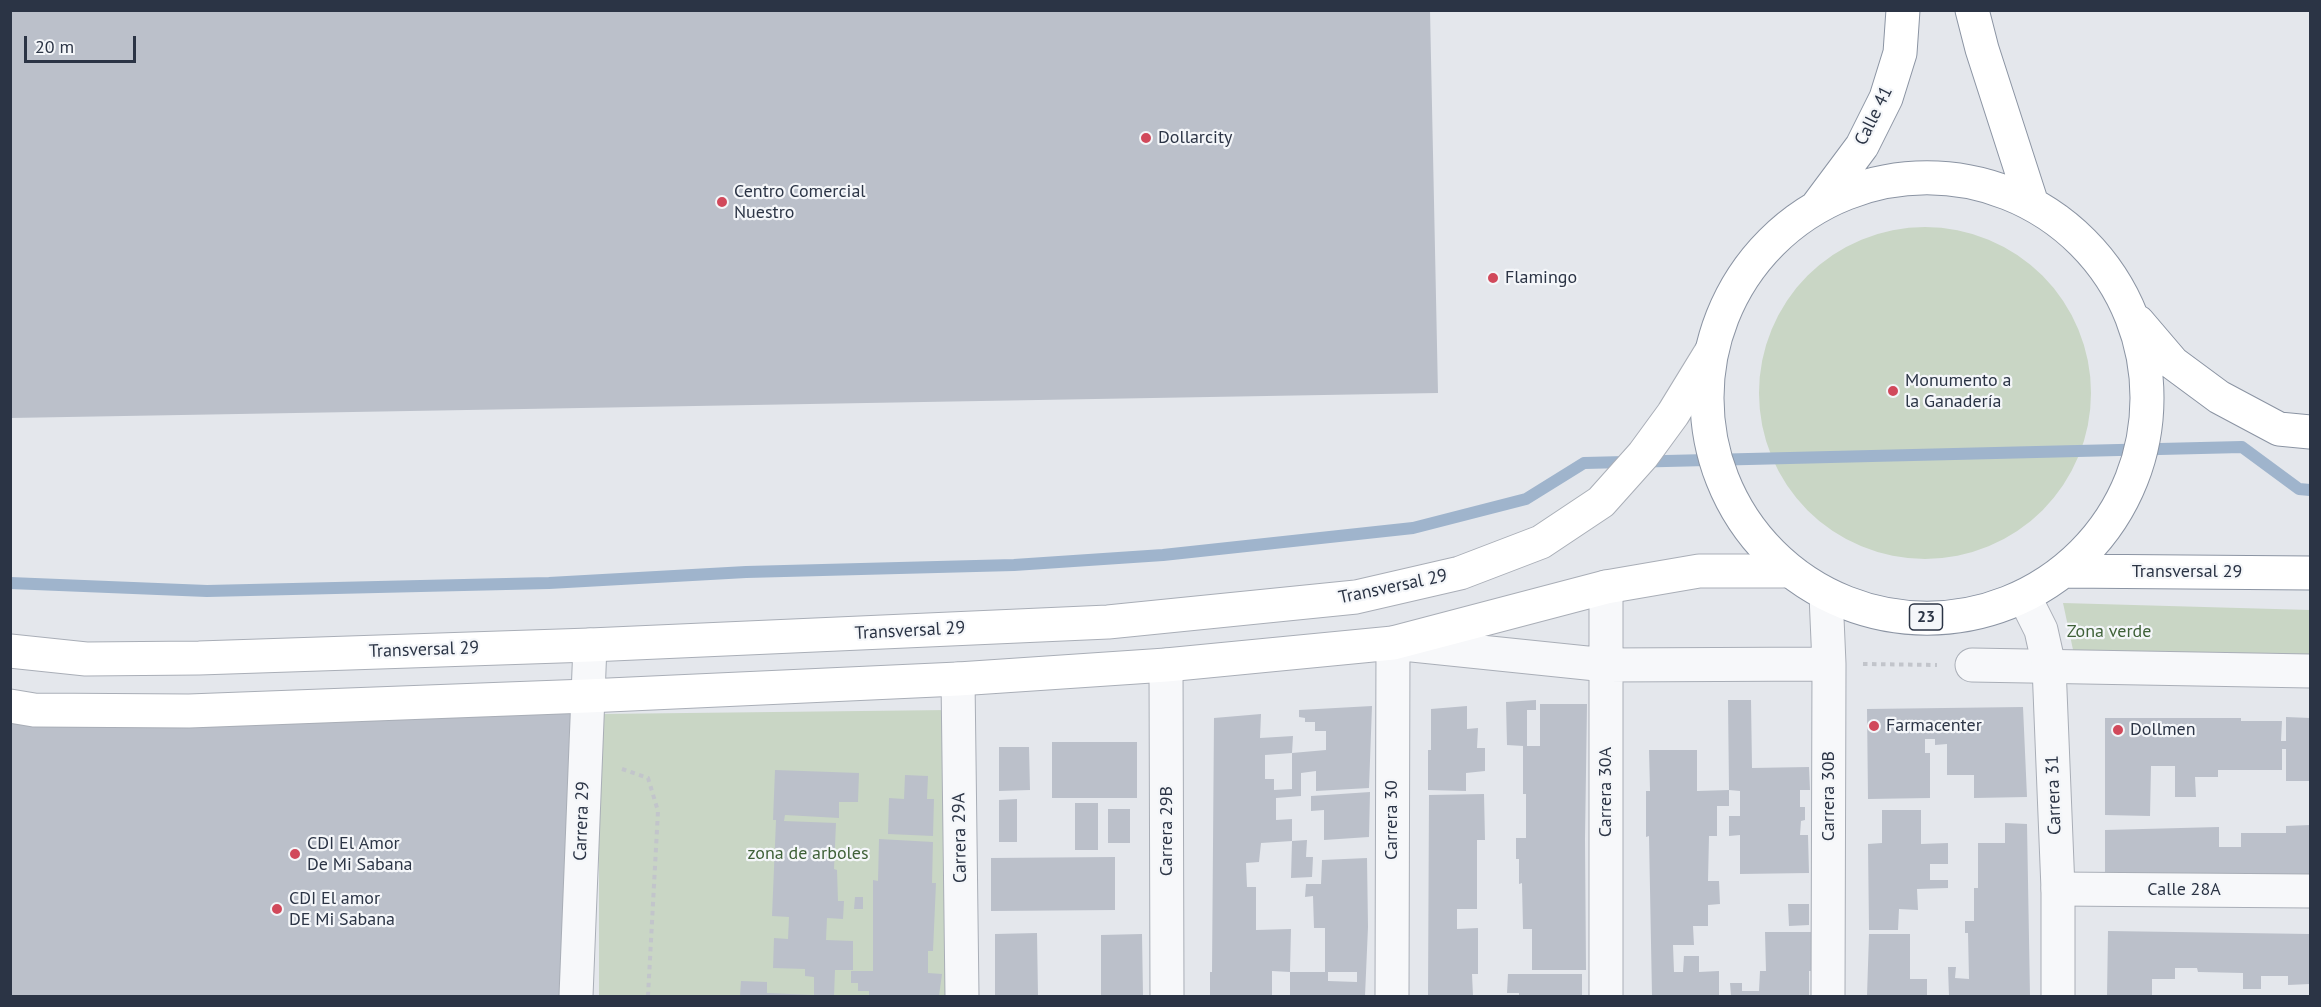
<!DOCTYPE html>
<meta charset="utf-8">
<style>
body{margin:0}
#map{position:relative;width:2321px;height:1007px;overflow:hidden;background:#e4e7ec;font-family:"PT Sans",sans-serif}
canvas{display:block}
.frame{position:absolute;inset:0;border:12px solid #2b3445;pointer-events:none}
.scale{position:absolute;left:24px;top:36px;width:112px;height:27px;box-sizing:border-box;border:3px solid #2b3445;border-top:0;padding-left:8px;font-size:18px;line-height:21px;white-space:nowrap;color:#2b3445;-webkit-text-stroke:4px #f4f6f9;paint-order:stroke}
</style>
<div id="map">
<canvas width="2321" height="1007"></canvas>
<div class="frame"></div>
<div class="scale">20 m</div>
</div>
<script>
const ctx = document.querySelector('canvas').getContext('2d');
ctx.lineJoin = 'round';
function fillPath(path, color) { ctx.fillStyle = color; ctx.fill(path, 'evenodd'); }
const toPath = rows => new Path2D(rows.map(r => 'M' + r).join(''));
function strokePath(path, color, width, dash) { ctx.strokeStyle = color; ctx.lineWidth = width; ctx.lineCap = dash ? 'butt' : 'round'; ctx.setLineDash(dash || []); ctx.stroke(path); }
function write(font, color, halo, rows, align = 'center') {
  ctx.font = font + ' "PT Sans",sans-serif'; ctx.lineWidth = 4.5; ctx.setLineDash([]); ctx.textBaseline = 'middle'; ctx.strokeStyle = halo; ctx.fillStyle = color; for (const [text, x, y, turn = 0] of rows) {
    ctx.save(); ctx.translate(x, y); ctx.rotate((+turn || 0) * Math.PI / 180); ctx.textAlign = isNaN(turn) ? turn : align; if (halo) ctx.strokeText(text, 0, 0); ctx.fillText(text, 0, 0); ctx.restore();
  }
}
const green = toPath([
 '1759 393a166 166 0 1 1 332 0a166 166 0 1 1-332 0Z',
 [2063,603,2310,610,2310,663,2075,659],
 [949,710,953,996,599,996,599,714]
]);
const stream = toPath([
 [10,583,207,591,549,583,746,572,1014,565,1163,555,1413,528,1526,499,1584,463,2242,447,2299,489,2310,490]
]);
const building = toPath([
 [10,10,1430,10,1438,393,10,418],
 [587,696,575,996,10,996,10,711],
 [1536,700,1536,710,1527,710,1527,746,1540,746,1540,704,1587,704,1585,839,1586,970,1532,970,1532,929,1523,929,1522,883,1519,884,1519,859,1516,859,1516,838,1526,838,1526,794,1523,794,1523,746,1507,745,1506,702],
 [1728,700,1751,700,1752,768,1809,767,1810,790,1800,790,1800,807,1805,807,1805,820,1801,821,1800,835,1808,835,1809,873,1740,874,1740,835,1729,836,1729,816,1740,816,1740,791,1729,790],
 [1372,706,1369,788,1316,791,1316,771,1301,773,1301,796,1276,798,1276,820,1292,819,1292,841,1261,843,1259,862,1246,863,1247,887,1256,887,1256,930,1291,929,1290,972,1272,971,1272,996,1210,996,1210,972,1212,972,1214,718,1261,714,1260,738,1293,736,1292,753,1326,750,1326,731,1315,731,1315,722,1305,722,1305,718,1299,717,1299,710],
 [1292,753,1292,789,1274,790,1274,779,1265,779,1265,755],
 [1467,706,1467,729,1478,728,1477,748,1485,748,1485,771,1466,773,1466,791,1428,790,1428,750,1431,750,1431,709],
 [2023,707,2027,797,1974,798,1974,775,1947,775,1947,744,1935,745,1935,739,1925,739,1925,753,1930,753,1930,798,1868,799,1867,709],
 [2286,717,2310,718,2310,781,2286,781,2286,749,2282,749,2282,770,2218,770,2218,777,2195,777,2196,797,2175,797,2175,766,2151,766,2150,816,2105,815,2105,718,2241,718,2241,721,2282,721,2281,741,2286,741],
 [1052,742,1137,742,1137,798,1052,798],
 [999,747,1029,747,1030,790,999,791],
 [1649,750,1697,750,1697,791,1729,790,1729,806,1717,806,1717,836,1709,836,1708,881,1719,881,1720,904,1708,905,1708,926,1693,926,1694,945,1673,945,1674,972,1683,972,1684,956,1699,956,1699,972,1719,971,1719,996,1652,996,1649,836,1646,837,1646,791,1650,791],
 [775,770,859,773,858,802,839,802,839,818,785,815,784,821,836,823,834,869,837,870,838,901,844,901,843,919,827,918,826,940,853,941,853,970,835,970,834,996,740,996,741,981,767,982,767,993,814,995,814,977,805,976,805,969,773,968,774,938,788,939,789,917,772,916,776,820,773,820],
 [905,775,928,776,927,799,934,799,933,836,888,834,889,798,904,799],
 [1370,792,1369,837,1324,840,1324,810,1311,811,1311,796],
 [1484,794,1485,840,1477,840,1477,909,1457,909,1457,929,1478,928,1478,974,1472,974,1473,996,1428,996,1429,795],
 [1017,799,1017,842,999,842,999,800],
 [1075,803,1098,803,1098,850,1075,850],
 [1108,809,1130,809,1130,843,1108,843],
 [1882,810,1921,810,1921,844,1948,843,1948,864,1930,864,1930,880,1948,880,1948,888,1917,889,1918,910,1899,909,1898,930,1869,930,1868,844,1882,843],
 [2005,823,2027,824,2030,996,1949,996,1948,967,1956,967,1955,978,1969,979,1968,933,1965,933,1965,921,1974,921,1974,888,1978,888,1978,843,2005,843],
 [2310,825,2310,876,2105,876,2105,830,2219,827,2219,847,2241,847,2241,833,2286,833,2286,826],
 [879,839,933,842,932,883,936,883,933,951,928,951,928,973,942,974,939,996,869,996,869,991,858,991,858,983,851,983,851,971,873,971,873,880,878,881],
 [1307,840,1306,857,1313,857,1312,877,1291,878,1292,841],
 [1115,857,1115,910,991,911,991,858],
 [1367,858,1368,927,1365,996,1290,996,1290,972,1325,972,1325,928,1314,928,1313,896,1305,897,1306,884,1321,884,1322,860],
 [1328,972,1357,972,1357,982,1328,981],
 [855,897,863,897,863,909,854,909],
 [1788,904,1809,904,1809,925,1789,926],
 [2108,931,2310,934,2310,984,2288,985,2288,976,2261,976,2261,989,2243,989,2243,973,2198,972,2197,968,2175,968,2175,979,2152,979,2152,996,2107,996],
 [1765,932,1813,932,1813,971,1809,971,1809,996,1731,996,1730,983,1742,983,1742,991,1759,991,1760,971,1766,971],
 [1037,933,1038,996,995,996,995,934],
 [1142,934,1143,996,1101,996,1101,935],
 [1869,934,1910,934,1910,979,1927,979,1927,996,1867,996],
 [1508,974,1582,974,1582,996,1519,996,1519,993,1507,993]
]);
const path = toPath([
 [1863,664,1937,665],
 [622,769,648,778,658,811,648,996]
]);
const minor = toPath([
 [1606,587,1606,996],
 [1826,595,1829,664,1828,996],
 [1166,665,1167,996],
 [1972,665,2310,671],
 [958,679,962,996],
 [2058,889,2310,891],
 [1392,996,1393,643,1606,665,1829,664]
]);
const tertiary = toPath([
 [2025,598,2041,630,2049,666,2058,889,2058,996],
 [576,996,590,645]
]);
const secondary = toPath([
 [10,651,86,659,199,658,590,645,1108,622,1356,597,1460,573,1541,542,1601,502,1643,455,1673,414,1711,352],
 [10,706,34,710,189,711,587,696,958,679,1166,665,1393,643,1606,587,1699,571,1789,571]
]);
const trunk = toPath([
 [1972,10,1982,49,2032,204],
 '1707 398a220 220 0 1 1 440 0a220 220 0 1 1-440 0Z',
 [1818,205,1862,146,1886,98,1900,53,1903,10],
 [2138,322,2173,363,2219,397,2279,429,2310,432],
 [2063,571,2310,573]
]);
const markers = [
 [1146,138,6,"#d1495b"],
 [722,202,6,"#d1495b"],
 [1493,278,6,"#d1495b"],
 [1893,391,6,"#d1495b"],
 [1874,726,6,"#d1495b"],
 [2118,730,6,"#d1495b"],
 [295,854,6,"#d1495b"],
 [277,909,6,"#d1495b"]
];
const shields = [
 [1926,617,33]
];
const shieldNames = [
 ["23",1926,617]
];
const streetNames = [
 ["Calle 41",1874,116,-64],
 ["Transversal 29",2187,572],
 ["Transversal 29",1393,587,-12],
 ["Transversal 29",910,631,-3],
 ["Transversal 29",424,650,-2],
 ["Carrera 30A",1606,792,-90],
 ["Carrera 31",2054,795,-92],
 ["Carrera 30B",1829,796,-90],
 ["Carrera 30",1392,820,-90],
 ["Carrera 29",582,821,-88],
 ["Carrera 29B",1167,831,-90],
 ["Carrera 29A",960,838,-91],
 ["Calle 28A",2184,890]
];
const poiNames = [
 ["Dollarcity",1158,138],
 ["Centro Comercial",734,192],
 ["Nuestro",734,213],
 ["Flamingo",1505,278],
 ["Monumento a",1905,381],
 ["la Ganadería",1905,402],
 ["Farmacenter",1886,726],
 ["Dollmen",2130,730],
 ["CDI El Amor",307,844],
 ["De Mi Sabana",307,865],
 ["CDI El amor",289,899],
 ["DE Mi Sabana",289,920]
];
const parkNames = [
 ["Zona verde",2109,632],
 ["zona de arboles",808,854]
];
fillPath(green, '#c9d6c5');
strokePath(stream, '#9fb4cc', 12);
fillPath(building, '#bbc0ca');
strokePath(minor, '#a9aeb7', 35);
strokePath(tertiary, '#a9aeb7', 35);
strokePath(secondary, '#a9aeb7', 35);
strokePath(trunk, '#8b94a3', 35);
strokePath(path, '#c2c5cb', 4, [4.5, 4.5]);
strokePath(minor, '#f7f8fa', 33);
strokePath(tertiary, '#f7f8fa', 33);
strokePath(secondary, '#fff', 33);
strokePath(trunk, '#fff', 33);
for (const [x, y, r, color] of markers) { const dot = new Path2D(); dot.arc(x, y, r, 0, 2 * Math.PI); ctx.fillStyle = color; ctx.fill(dot); strokePath(dot, '#f4f6f9', 2); }
for (const [x, y, w] of shields) { const box = new Path2D(); box.roundRect(x - w / 2, y - 13, w, 26, 4.5); ctx.fillStyle = '#f4f6f9'; ctx.fill(box); strokePath(box, '#2b3445', 1.5); }
write('bold 16px', '#2b3445', null, shieldNames);
write('18px', '#2b3445', '#f4f6f9', streetNames);
write('18px', '#2b3445', '#f4f6f9', poiNames, 'left');
write('18px', '#3f6138', '#f4f6f9', parkNames);
</script>
